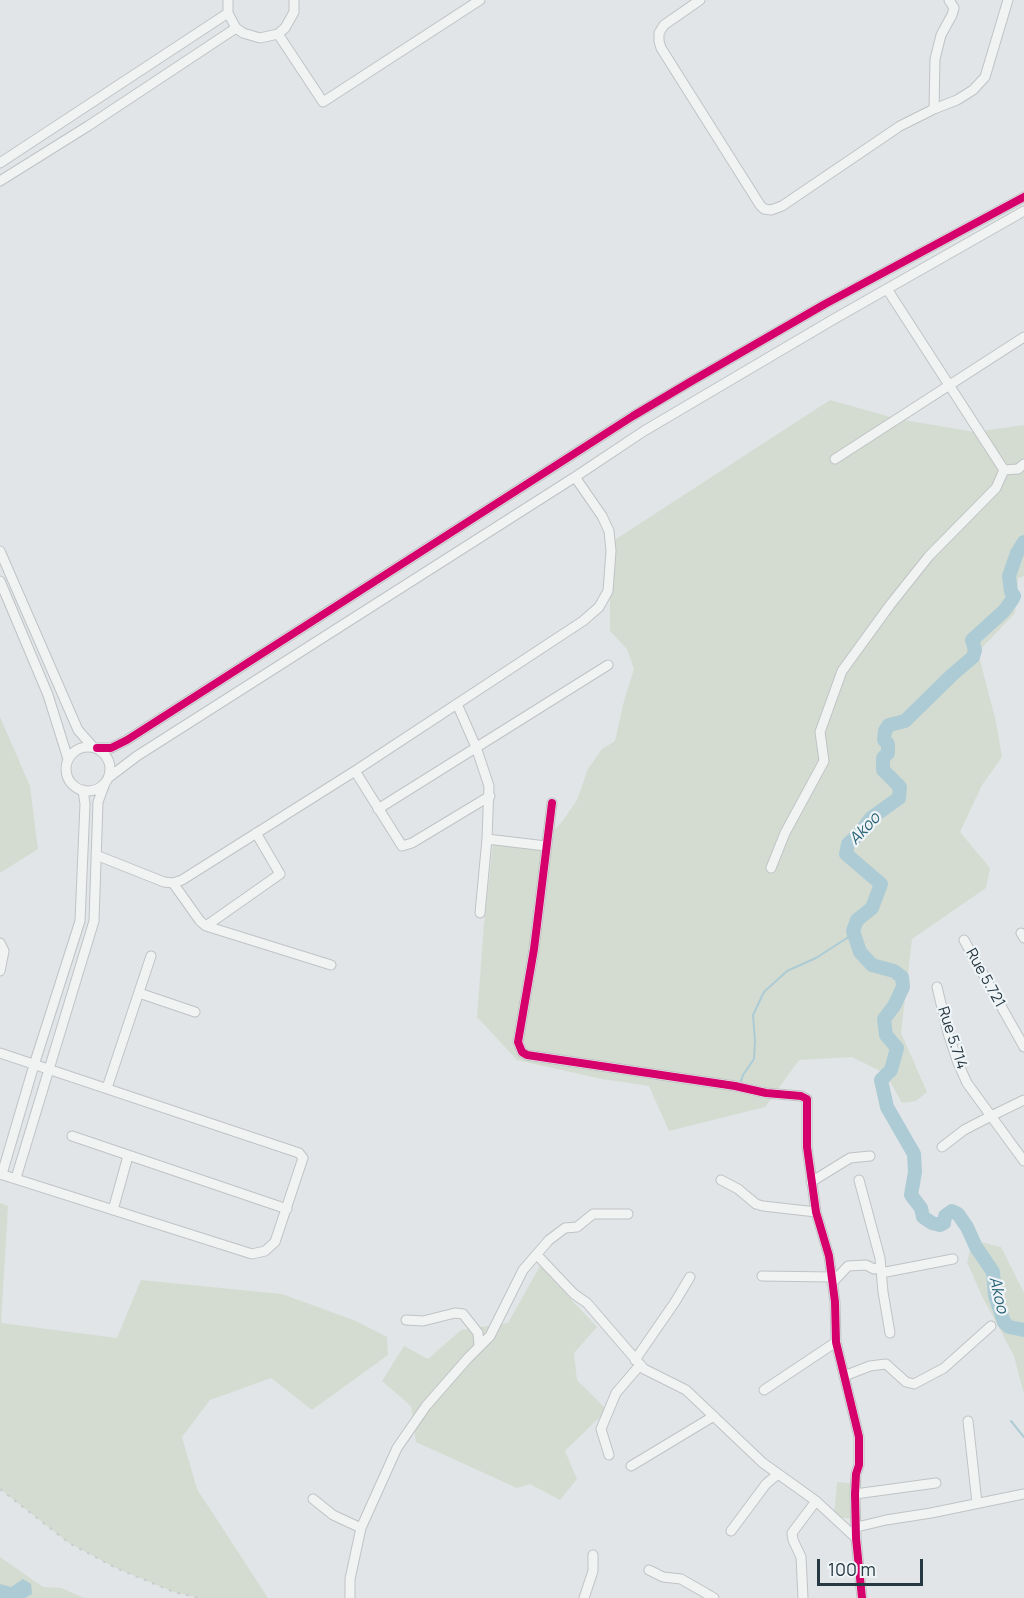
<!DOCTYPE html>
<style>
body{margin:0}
#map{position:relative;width:1024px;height:1598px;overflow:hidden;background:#e1e5e7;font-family:Manrope,sans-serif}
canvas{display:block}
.scale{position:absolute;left:817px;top:1559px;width:106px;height:27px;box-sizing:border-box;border:3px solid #263842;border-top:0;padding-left:8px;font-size:18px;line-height:21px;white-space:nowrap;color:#263842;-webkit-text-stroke:4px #eff4f7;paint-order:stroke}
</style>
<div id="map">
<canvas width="1024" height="1598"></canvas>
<div class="scale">100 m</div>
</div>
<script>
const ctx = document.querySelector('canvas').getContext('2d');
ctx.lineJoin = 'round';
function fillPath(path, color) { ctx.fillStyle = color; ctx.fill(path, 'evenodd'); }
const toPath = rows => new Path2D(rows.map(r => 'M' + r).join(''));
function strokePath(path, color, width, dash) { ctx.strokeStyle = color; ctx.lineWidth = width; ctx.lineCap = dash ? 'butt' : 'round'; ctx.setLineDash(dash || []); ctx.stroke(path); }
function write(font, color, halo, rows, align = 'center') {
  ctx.font = font + ' Manrope,sans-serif'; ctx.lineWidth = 4.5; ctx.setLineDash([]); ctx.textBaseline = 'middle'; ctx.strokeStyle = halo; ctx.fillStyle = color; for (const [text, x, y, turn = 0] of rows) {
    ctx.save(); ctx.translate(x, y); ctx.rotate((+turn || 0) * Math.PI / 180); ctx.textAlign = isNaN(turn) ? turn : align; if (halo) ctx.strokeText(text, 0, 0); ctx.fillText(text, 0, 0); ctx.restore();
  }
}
const green = toPath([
 [830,400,898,419,975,432,1024,425,1024,576,1018,578,1015,613,978,652,996,722,1002,757,982,785,960,832,990,868,986,888,912,939,901,1033,927,1092,916,1101,902,1103,892,1085,882,1072,852,1057,799,1060,765,1107,669,1131,649,1086,602,1079,517,1060,477,1017,484,924,494,836,541,842,562,822,577,800,588,769,602,749,615,741,624,701,634,669,627,649,610,631,610,543],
 [0,717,30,786,38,849,0,873],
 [0,1203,8,1206,1,1323,117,1338,141,1280,282,1294,356,1321,387,1337,388,1355,312,1410,271,1378,210,1400,182,1437,197,1489,268,1598,199,1598,174,1592,116,1568,69,1543,0,1489],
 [973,1240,1001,1247,1024,1293,1024,1394,1014,1356,982,1296,967,1262],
 [540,1266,597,1327,574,1353,577,1380,607,1410,565,1451,577,1479,560,1500,530,1484,517,1488,416,1442,411,1406,382,1381,404,1346,428,1359,461,1330,508,1323],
 [837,1482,858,1484,855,1519,834,1517],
 [0,1557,43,1587,61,1588,84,1598,0,1598]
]);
const water = toPath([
 [23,1579,31,1584,32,1594,25,1598,0,1598,0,1584,11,1587]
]);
const stream = toPath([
 [740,1084,743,1075,754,1059,755,1041,753,1015,764,992,787,971,816,958,847,938,853,931],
 [1011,1421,1024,1437]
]);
const river = toPath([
 [1024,542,1017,553,1009,576,1011,592,1014,596,1012,600,1004,611,972,640,975,650,973,657,953,674,905,721,889,725,885,731,884,740,888,744,888,753,883,758,883,770,900,787,899,798,871,818,860,833,848,844,846,854,881,884,872,908,857,920,853,931,860,952,872,965,894,971,902,977,903,987,894,1006,884,1019,886,1035,897,1048,891,1070,881,1080,887,1107,914,1154,915,1172,911,1195,921,1208,923,1217,932,1223,940,1225,944,1223,945,1216,952,1211,958,1214,967,1227,976,1247,993,1272,995,1296,1004,1322,1009,1327,1024,1330]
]);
const minor = toPath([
 [228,0,228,13,236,28,243,33,260,38,278,34,285,28,294,12,294,0],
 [700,0,664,25,659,33,659,41,661,48,760,205,764,209,771,210,782,206,900,126,934,109,957,100,973,90,985,77,1008,0],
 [278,34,323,102,480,0],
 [934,109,935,59,941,35,952,15,954,8,949,0],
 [0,163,228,13],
 [0,181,88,126,236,28],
 [887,289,1004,470],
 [835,459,1024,337],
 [1004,470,1018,469,1024,464],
 [0,551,78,730,93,747],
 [0,581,48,695,68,759],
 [457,704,476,747,489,786,487,839,480,913],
 '66 769a22 22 0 1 1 44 0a22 22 0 1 1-44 0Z',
 [97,748,111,748,127,740,633,416,690,382,825,304,1024,197],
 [355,771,402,846,412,843,490,796],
 [108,778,137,756,575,477,644,431,834,319,1024,211],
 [552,803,534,949,518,1042,522,1052,527,1055,735,1086,766,1093,801,1096,807,1099,807,1147,816,1212,829,1256,835,1302,836,1342,859,1437,859,1465,856,1474,855,1494,856,1538,862,1598],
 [378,809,608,665],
 [487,839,546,846],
 [96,855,164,882,173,883,182,880,355,771,583,621,599,607,608,591,611,551,609,531,602,516,575,477],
 [771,868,785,833,824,761,820,732,842,671,890,605,929,556,996,488,1004,470],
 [173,883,200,921,206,926,331,965],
 [206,926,280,874,256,833],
 [1021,933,1024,938],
 [964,940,1024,1047],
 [0,943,4,951,0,971],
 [937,987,948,1033,958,1063,967,1083,991,1116,1024,1100],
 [139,993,195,1012],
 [0,1053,299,1153,303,1158,275,1242,265,1251,252,1254,0,1174],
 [107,1088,151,956],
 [72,1136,287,1209],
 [942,1147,964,1130,991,1116,1024,1161],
 [2,1174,34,1065,80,921,85,804,83,790],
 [16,1178,94,921,98,802,105,783],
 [721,1180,738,1189,756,1204,763,1206,816,1212],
 [859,1180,880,1258,883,1292,890,1333],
 [811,1182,850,1158,870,1156],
 [113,1210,128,1156],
 [537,1255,574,1294,587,1303,644,1369,686,1390,763,1463,816,1501,856,1538],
 [881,1273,953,1259],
 [762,1276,831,1277],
 [832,1283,848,1266,866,1265,874,1269,880,1267],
 [406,1320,423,1321,455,1313,463,1314,478,1333,479,1346],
 [635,1360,675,1302,690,1277],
 [844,1376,870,1366,886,1364,906,1382,914,1384,944,1368,991,1326],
 [764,1390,836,1342],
 [968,1421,977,1503],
 [609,1455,601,1429,616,1393,640,1365],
 [631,1466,714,1416],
 [855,1494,936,1483],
 [313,1499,333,1515,361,1528],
 [857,1527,886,1520,931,1513,1024,1494],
 [731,1531,766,1484,778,1474],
 [649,1570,663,1577,681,1579,714,1598],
 [350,1598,350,1579,361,1528,397,1448,426,1406,468,1358,490,1336,523,1270,549,1240,565,1228,577,1227,593,1214,628,1214],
 [584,1598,593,1571,593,1555],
 [803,1598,801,1557,793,1540,792,1533,816,1501]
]);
const rail = toPath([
 [0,1489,69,1543,116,1568,174,1592,199,1598]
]);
const cycleway = toPath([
 [97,748,111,748,127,740,633,416,690,382,825,304,1024,197],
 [552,803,534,949,518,1042,522,1052,527,1055,735,1086,766,1093,801,1096,807,1099,807,1147,816,1212,829,1256,835,1302,836,1342,859,1437,859,1465,856,1474,855,1494,856,1538,862,1598]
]);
const streetNames = [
 ["Rue 5.721",985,978,61],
 ["Rue 5.714",952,1038,72]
];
const waterNames = [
 ["Akoo",865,829,-47],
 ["Akoo",998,1295,77]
];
fillPath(green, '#d4dcd1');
fillPath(water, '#adcbd5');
strokePath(stream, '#adcbd5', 2);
strokePath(river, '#adcbd5', 14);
strokePath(minor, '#bfc3c5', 11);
strokePath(minor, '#f1f3f3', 9);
strokePath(rail, '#cacdce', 2, [3, 6]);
strokePath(cycleway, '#d6006c', 8);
write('15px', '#263842', '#eff4f7', streetNames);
write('italic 16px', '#2d6579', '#eff4f7', waterNames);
</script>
